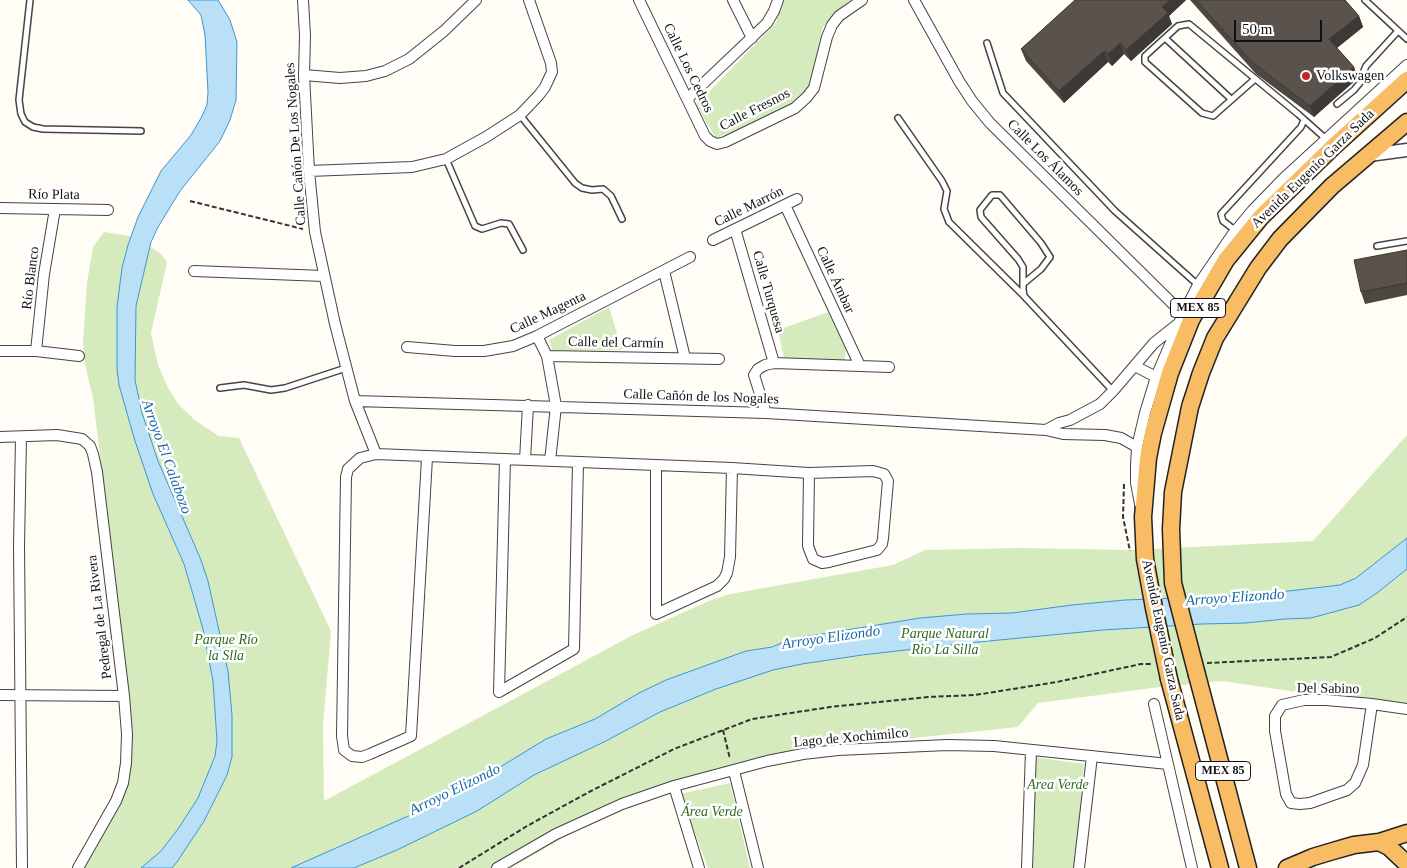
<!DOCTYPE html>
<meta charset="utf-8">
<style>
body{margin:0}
#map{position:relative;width:1407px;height:868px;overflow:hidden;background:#fffdf5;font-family:"Times New Roman",serif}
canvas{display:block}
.scale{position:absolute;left:1234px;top:20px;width:88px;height:22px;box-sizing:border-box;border:2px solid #111;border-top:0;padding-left:6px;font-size:15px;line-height:18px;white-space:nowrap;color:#111;-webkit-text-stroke:4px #fff;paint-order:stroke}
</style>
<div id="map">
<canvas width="1407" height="868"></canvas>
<div class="scale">50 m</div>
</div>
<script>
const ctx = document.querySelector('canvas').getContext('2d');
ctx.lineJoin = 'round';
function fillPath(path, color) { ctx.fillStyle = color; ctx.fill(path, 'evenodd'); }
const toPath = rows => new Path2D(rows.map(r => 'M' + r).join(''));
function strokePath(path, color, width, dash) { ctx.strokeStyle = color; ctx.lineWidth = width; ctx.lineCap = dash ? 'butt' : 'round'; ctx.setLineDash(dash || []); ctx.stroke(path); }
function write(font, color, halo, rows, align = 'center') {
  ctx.font = font + ' "Times New Roman",serif'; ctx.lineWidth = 5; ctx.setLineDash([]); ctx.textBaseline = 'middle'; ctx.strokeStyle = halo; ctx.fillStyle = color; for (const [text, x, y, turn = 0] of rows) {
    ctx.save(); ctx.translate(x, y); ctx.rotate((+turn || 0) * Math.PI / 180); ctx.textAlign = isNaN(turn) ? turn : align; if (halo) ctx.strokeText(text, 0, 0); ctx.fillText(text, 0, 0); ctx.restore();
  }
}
const green = toPath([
 [782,0,850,0,823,27,808,90,792,104,745,127,716,138,696,105,776,23],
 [104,232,135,237,160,253,167,262,151,333,158,365,168,388,179,405,196,421,219,436,239,438,331,631,323,725,324,801,633,635,709,601,730,594,893,565,925,550,1019,548,1133,550,1313,541,1407,435,1407,708,1222,681,1160,687,1038,703,1018,727,885,741,850,742,767,761,622,804,511,868,85,868,124,791,129,770,132,745,118,603,93,398,84,360,83,341,87,283,93,247],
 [609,307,622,350,553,351,549,340],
 [828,312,846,350,844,362,784,358,778,330],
 [1033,757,1084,764,1075,868,1033,868],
 [730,783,750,868,708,868,680,794]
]);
const water = toPath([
 [188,0,218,0,230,20,237,42,236,100,230,120,220,141,180,191,158,227,151,242,136,306,135,380,142,413,158,461,201,560,208,581,228,671,232,715,232,757,227,775,204,821,177,862,172,868,141,868,161,851,178,829,198,798,215,756,217,741,213,681,203,629,184,564,153,494,135,441,119,385,117,369,117,307,122,268,128,245,138,217,161,171,191,135,201,118,207,105,208,92,205,35,201,15,188,0],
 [1407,538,1407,569,1377,593,1359,605,1311,618,1285,619,1246,623,1202,624,1103,630,958,644,862,655,802,664,773,670,716,689,660,712,604,742,534,775,477,811,397,850,354,868,291,868,451,797,546,739,595,719,639,693,666,680,746,651,772,647,791,639,920,618,967,614,1012,613,1072,605,1125,600,1254,595,1340,585,1356,578,1407,538]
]);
const path = toPath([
 [190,201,303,229],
 [1124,484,1123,517,1130,551],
 [1207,663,1331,657,1375,638,1407,617],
 [723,730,730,759],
 [459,868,527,826,589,792,674,749,752,719,830,707,928,697,975,695,1057,682,1141,664,1153,664]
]);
const service = toPath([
 [30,0,19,100,21,114,25,122,33,127,43,129,141,131],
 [1365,0,1407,39],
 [1165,38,1231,99],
 [987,43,1003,93,1115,211,1198,285],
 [1255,79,1213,116,1202,113,1145,62,1145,56,1178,26,1189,24,1298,114,1326,139],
 [1337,104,1354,90,1363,79,1363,73,1366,66,1398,31],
 [520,115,575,183,582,188,592,190,603,189,611,196,622,219],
 [898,118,942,181,947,191,944,209,949,222,1024,296],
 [446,159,475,226,482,229,501,223,509,224,523,250],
 [1236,231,1223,221,1221,214,1301,127,1304,120],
 [1377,246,1407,241],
 [1023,284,1041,269,1050,257,1041,243,1000,195,992,195,980,210,981,217,1018,259,1023,267,1023,290,1024,296,1113,391],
 [220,388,244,385,271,390,285,388,346,368]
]);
const minor = toPath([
 [303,0,305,36,304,75,309,171,315,232,335,324,355,401,376,454],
 [639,0,705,136,710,141,717,144,725,142,795,108,807,97,814,88,827,37,832,25,839,16,862,0],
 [733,0,752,38],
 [914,0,959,81,972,101,990,123,1183,314],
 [304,75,340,78,366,76,385,71,409,59,444,31,476,0],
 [687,99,767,23,774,11,778,0],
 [309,171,412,167,446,159,486,137,520,115,539,95,545,87,552,72,551,63,529,0],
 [785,205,860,366],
 [0,208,108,210],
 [735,229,774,363],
 [713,240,797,199],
 [194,271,324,276],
 [664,271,685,358],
 [537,336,547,356,556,406,550,461],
 [407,347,455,351,484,351,513,346,537,336,690,257],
 [0,351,36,351,79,356],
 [36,351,44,274,55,209],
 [547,356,719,359],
 [1135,366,1156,377],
 [355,401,766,413,1046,430,1063,434,1105,435,1121,438,1137,447],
 [766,413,754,375,758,369,765,365,774,363,889,367],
 [1046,430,1059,423,1070,420,1100,404,1113,391,1154,343,1179,323],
 [0,437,57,435,82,439,90,446,93,454,97,472,124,696,127,734,126,763,123,783,116,801,78,868],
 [21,437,19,546,22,868],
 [427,458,411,736,370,754,362,757,352,756,344,750,342,736,346,477,348,469,360,458,376,454,732,468,809,473,873,471,884,474,888,481,883,538,882,544,877,550,829,562,822,563,813,559,808,546,809,473],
 [525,460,528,405],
 [656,465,656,614,717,586,724,579,727,573,730,557,732,468],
 [1140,504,1136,483,1136,466,1137,447,1145,413,1156,377,1183,314,1198,285,1232,235,1252,211,1283,179,1407,65],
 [499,692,574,649,578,463],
 [499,692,505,459],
 [0,695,124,696],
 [1154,704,1192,868],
 [1372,704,1363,765,1355,783,1347,790,1310,803,1300,804,1291,803,1286,794,1275,731,1275,716,1282,705,1304,700,1326,700,1372,704,1407,709],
 [734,771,758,868],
 [674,786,699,868],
 [497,868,556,834,622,804,674,786,767,761,803,754,838,750,947,745,994,746,1168,764],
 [1027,868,1031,750],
 [1079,868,1092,756]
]);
const tertiary = toPath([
 [1369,155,1407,150]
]);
const trunk = toPath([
 [1178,602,1173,583,1171,529,1173,492,1190,407,1201,373,1215,338,1258,268,1280,239,1332,186,1407,122],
 [1154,608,1145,559,1143,517,1148,458,1153,433,1170,373,1191,320,1226,260,1261,217,1333,147,1407,80],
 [1197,675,1248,868],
 [1169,679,1220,868],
 [1379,842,1389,847,1407,864],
 [1287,868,1313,857,1333,851,1354,845,1379,842,1407,833]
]);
const trunkBridge = toPath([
 [1178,602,1197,675],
 [1154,608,1169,679]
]);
const wall = toPath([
 [1075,0,1186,0,1169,16,1172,24,1131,61,1124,54,1112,66,1108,62,1064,103,1026,61,1021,49],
 [1190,0,1345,0,1359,16,1363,27,1337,48,1354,67,1358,78,1314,117,1256,74],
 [1407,250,1407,295,1365,304,1361,292]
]);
const shadedWall = toPath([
 [1170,0,1186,0,1169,16,1172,24,1131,61,1126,50,1162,7],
 [1359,16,1363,27,1333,51,1329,39],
 [1120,43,1124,54,1112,66,1108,54],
 [1104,51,1108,62,1064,103,1059,91],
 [1354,67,1358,78,1314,117,1310,106]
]);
const building = toPath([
 [1075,0,1170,0,1162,7,1168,13,1126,50,1120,43,1108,54,1104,51,1059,91,1021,49,1075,0],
 [1196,0,1345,0,1359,16,1329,39,1354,67,1310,106,1252,62,1196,0],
 [1407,250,1407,283,1361,292,1354,260,1407,250]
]);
const markers = [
 [1306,76,5,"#c4262e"]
];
const shields = [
 [1198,308,55],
 [1223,771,55]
];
const shieldNames = [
 ["MEX 85",1198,308],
 ["MEX 85",1223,771]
];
const streetNames = [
 ["Calle Los Cedros",688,68,64],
 ["Calle Fresnos",755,110,-27],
 ["Calle Cañón De Los Nogales",296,144,-94],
 ["Calle Los Álamos",1045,158,45],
 ["Avenida Eugenio Garza Sada",1313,169,-44],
 ["Río Plata",54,195,1],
 ["Calle Marrón",749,207,-26],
 ["Río Blanco",31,278,-83],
 ["Calle Ámbar",835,280,65],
 ["Calle Turquesa",768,292,74],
 ["Calle Magenta",548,313,-25],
 ["Calle del Carmín",616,343,1],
 ["Calle Cañón de los Nogales",701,397,2],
 ["Pedregal de La Rivera",100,617,-97],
 ["Avenida Eugenio Garza Sada",1163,640,78],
 ["Del Sabino",1328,689,1],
 ["Lago de Xochimilco",851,738,-5]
];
const poiNames = [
 ["Volkswagen",1316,76]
];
const parkNames = [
 ["Parque Natural",945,634],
 ["Rio La Silla",945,650],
 ["Parque Río",226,640],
 ["la Slla",226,656],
 ["Area Verde",1058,785],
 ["Área Verde",712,812]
];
const waterNames = [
 ["Arroyo El Calabozo",166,457,70],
 ["Arroyo Elizondo",1235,598,-4],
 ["Arroyo Elizondo",831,638,-8],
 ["Arroyo Elizondo",455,790,-26]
];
fillPath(green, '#d5ebbd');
fillPath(water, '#b9e0f7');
strokePath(water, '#3f96cf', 1);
strokePath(service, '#444', 8);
strokePath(minor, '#444', 12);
strokePath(tertiary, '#444', 15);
strokePath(trunk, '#222', 19);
strokePath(path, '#333', 2, [5, 2.5]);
strokePath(service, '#fff', 5);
strokePath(minor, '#fff', 10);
strokePath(tertiary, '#fff', 12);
strokePath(trunk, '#f7bc64', 16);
strokePath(trunkBridge, '#222', 19, []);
strokePath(trunkBridge, '#f7bc64', 16);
fillPath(wall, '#4d4742');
fillPath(shadedWall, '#3f3936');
fillPath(building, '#5a524d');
strokePath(building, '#3f3936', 1);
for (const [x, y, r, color] of markers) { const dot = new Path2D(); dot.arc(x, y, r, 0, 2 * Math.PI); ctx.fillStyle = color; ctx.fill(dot); strokePath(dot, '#fff', 2); }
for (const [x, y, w] of shields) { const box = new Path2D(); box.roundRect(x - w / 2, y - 9.5, w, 19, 4); ctx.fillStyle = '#fff'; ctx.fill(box); strokePath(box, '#111', 1); }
write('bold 12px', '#111', null, shieldNames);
write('14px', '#111', '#fff', streetNames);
write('14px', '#111', '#fff', poiNames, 'left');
write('italic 14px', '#2f6b1f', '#fff', parkNames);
write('italic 15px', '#1768a6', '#fff', waterNames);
</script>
